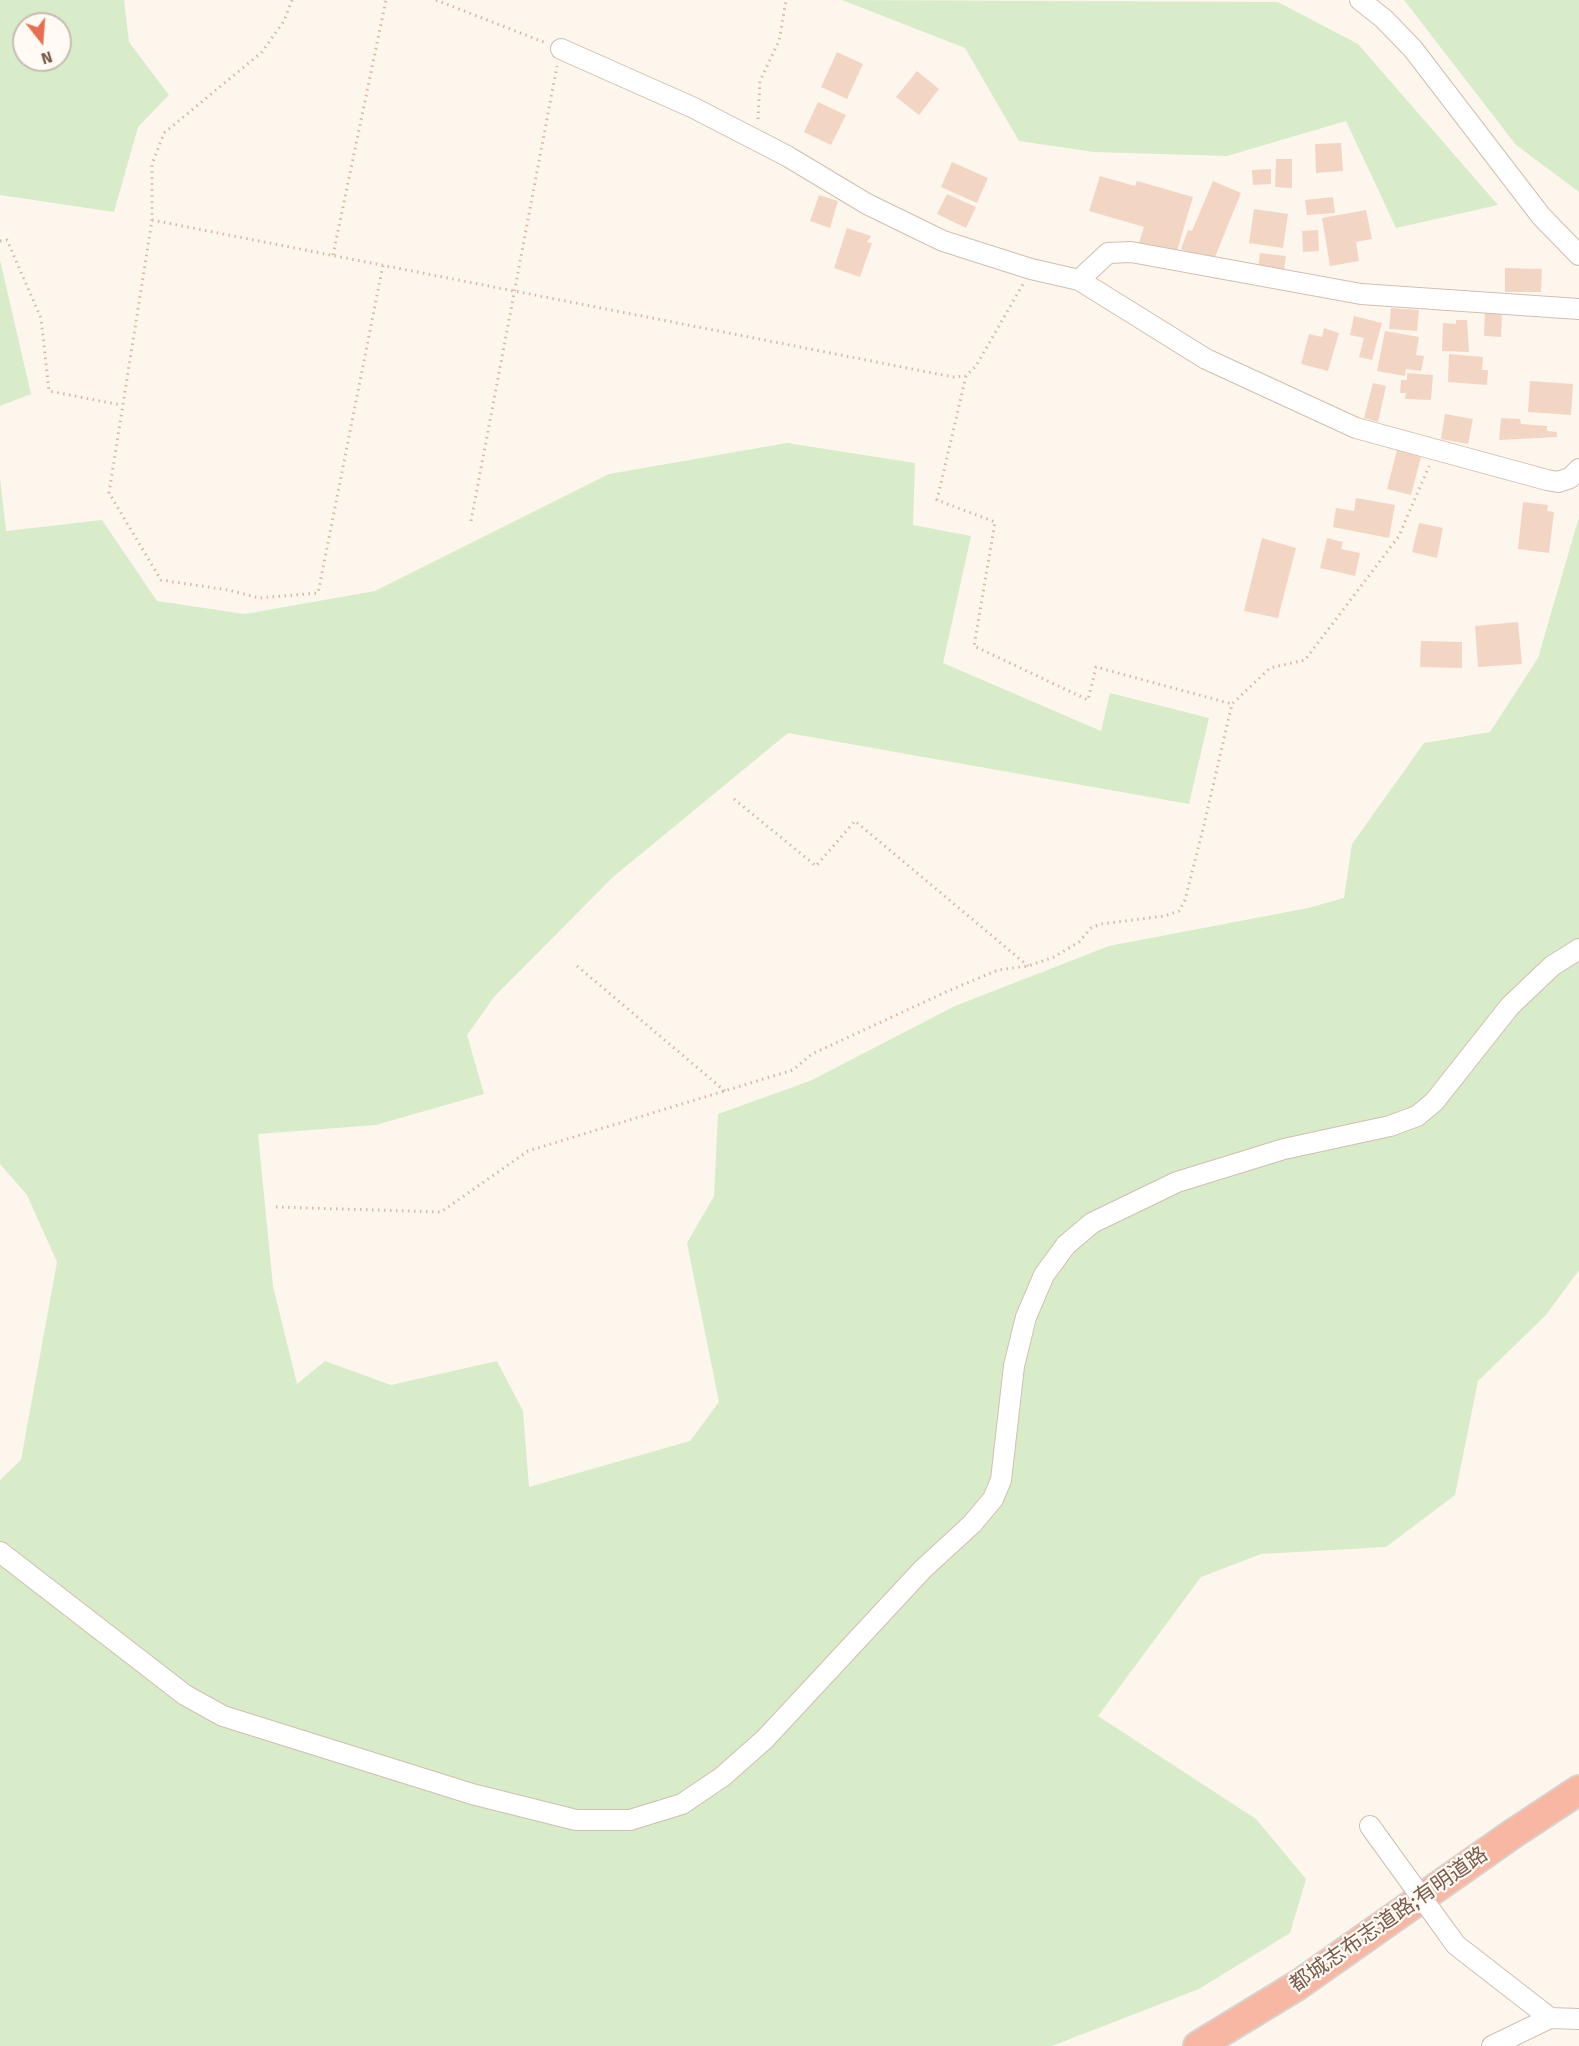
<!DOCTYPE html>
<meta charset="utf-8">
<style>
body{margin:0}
#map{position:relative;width:1579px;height:2046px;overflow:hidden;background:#fdf6ec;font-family:"Fira Sans",sans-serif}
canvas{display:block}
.north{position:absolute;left:12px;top:12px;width:60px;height:60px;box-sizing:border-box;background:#fffaf3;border:2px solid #cabbb1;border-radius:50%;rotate:163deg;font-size:16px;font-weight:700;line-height:24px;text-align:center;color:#7a5c4d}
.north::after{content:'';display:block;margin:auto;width:21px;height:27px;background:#e76f51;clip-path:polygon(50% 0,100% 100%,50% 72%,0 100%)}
</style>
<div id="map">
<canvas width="1579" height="2046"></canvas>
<div class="north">N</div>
</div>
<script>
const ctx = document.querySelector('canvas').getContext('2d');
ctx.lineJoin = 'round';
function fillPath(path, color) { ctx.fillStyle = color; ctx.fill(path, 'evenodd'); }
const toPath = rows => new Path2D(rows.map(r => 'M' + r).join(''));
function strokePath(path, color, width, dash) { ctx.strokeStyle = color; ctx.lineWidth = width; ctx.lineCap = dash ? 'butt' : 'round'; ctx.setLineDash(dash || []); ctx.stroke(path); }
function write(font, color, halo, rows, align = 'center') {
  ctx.font = font + ' "Fira Sans","Noto Sans JP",sans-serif'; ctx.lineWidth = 4.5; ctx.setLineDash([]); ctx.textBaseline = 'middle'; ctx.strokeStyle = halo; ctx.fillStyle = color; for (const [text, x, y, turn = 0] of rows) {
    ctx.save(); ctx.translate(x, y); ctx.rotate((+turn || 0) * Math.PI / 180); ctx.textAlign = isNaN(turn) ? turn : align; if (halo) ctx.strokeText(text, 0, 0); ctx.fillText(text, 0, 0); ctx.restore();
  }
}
const green = toPath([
 [0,0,124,0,129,42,169,95,138,127,114,212,0,195],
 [24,24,60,24,60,60,24,60],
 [842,0,1278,2,1358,44,1498,205,1396,228,1346,121,1227,156,1094,152,1019,141,965,48],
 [1404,0,1579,0,1579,192,1516,145],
 [0,260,31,394,0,406],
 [787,443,915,463,913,525,971,536,943,663,1101,731,1110,693,1209,718,1189,804,788,733,613,877,494,997,467,1035,484,1094,376,1125,258,1134,273,1286,297,1384,325,1361,391,1385,497,1361,523,1411,529,1487,690,1441,719,1402,687,1243,714,1196,718,1114,810,1081,955,1006,1109,946,1308,908,1344,898,1352,844,1424,743,1490,732,1538,658,1579,517,1579,1270,1546,1315,1478,1381,1455,1495,1386,1547,1261,1554,1201,1577,1098,1716,1256,1819,1306,1879,1290,1933,1199,1989,1052,2046,0,2046,0,1480,21,1460,57,1262,27,1195,0,1164,0,478,6,531,102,520,157,601,245,614,375,591,609,474]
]);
const building = toPath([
 [837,52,863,64,847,99,821,87],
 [917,71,939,89,919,115,896,97],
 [818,102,846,115,831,145,804,132],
 [1341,143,1343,171,1316,173,1315,144],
 [1276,159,1292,159,1292,188,1275,187],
 [952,162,988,178,977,203,941,187],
 [1271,169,1271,184,1253,185,1252,170],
 [1100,176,1135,186,1137,181,1193,197,1175,257,1138,246,1144,227,1089,211],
 [1213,181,1241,193,1213,262,1181,249,1188,230,1192,231],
 [947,194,976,207,966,228,937,214],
 [819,195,838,201,830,228,810,221],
 [1333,197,1335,213,1307,215,1305,200],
 [1254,209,1288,214,1283,248,1249,243],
 [1366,210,1372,239,1356,242,1359,261,1330,266,1322,218],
 [847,228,871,236,867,242,872,243,860,277,834,268],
 [1318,230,1319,251,1303,252,1302,231],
 [1260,253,1286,256,1284,270,1258,267],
 [1505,268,1542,269,1541,292,1505,292],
 [1391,308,1419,310,1417,331,1389,329],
 [1485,311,1502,312,1501,337,1484,336],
 [1354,316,1382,323,1372,360,1359,357,1364,338,1350,335],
 [1456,320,1467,320,1469,352,1442,351,1443,323,1456,324],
 [1324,328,1339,333,1328,371,1301,364,1309,334,1322,337],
 [1385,331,1419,337,1416,355,1424,356,1421,371,1406,369,1405,376,1377,371],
 [1449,354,1483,357,1482,370,1488,370,1487,385,1448,382],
 [1407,373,1433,375,1431,400,1405,399,1406,393,1400,393,1401,380,1407,380],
 [1530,381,1573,384,1571,415,1528,412],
 [1373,383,1386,386,1378,422,1364,418],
 [1445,414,1473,419,1468,444,1441,439],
 [1501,418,1520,419,1521,424,1547,426,1547,431,1557,432,1557,437,1499,440],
 [1397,450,1421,457,1411,495,1387,489],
 [1356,498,1395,505,1389,538,1333,527,1336,508,1354,511],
 [1523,502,1548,505,1547,511,1554,512,1549,553,1518,549],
 [1419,523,1443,528,1437,558,1412,552],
 [1262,538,1296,548,1278,618,1244,611],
 [1327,538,1343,542,1341,549,1360,553,1355,576,1320,568],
 [1518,622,1522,664,1478,667,1475,626],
 [1421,641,1462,642,1462,668,1420,667]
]);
const path = toPath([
 [292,0,284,21,262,52,164,133,152,164,152,220,109,493,161,580,228,590,259,598,318,593,383,265],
 [436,0,546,43],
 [758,119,760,81,779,41,786,0],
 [152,220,953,377,966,376,976,366,1023,284],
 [0,241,7,240,41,318,49,391,121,405],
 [333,255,386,0],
 [966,376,937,500,995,522,974,646,1088,700,1096,667,1232,704],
 [471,521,557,66],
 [734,799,816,866,855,821,1028,966],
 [577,966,725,1091],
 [276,1207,441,1212,528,1151,793,1070,812,1054,948,991,998,970,1028,966,1054,957,1079,942,1091,928,1101,924,1164,916,1179,911,1185,900,1203,829,1232,704,1270,668,1305,660,1399,536,1429,466]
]);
const minor = toPath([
 [1360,0,1384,19,1413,49,1541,216,1579,255],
 [561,49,694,108,787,156,867,204,943,241,1031,269,1079,280,1108,253,1131,252,1361,294,1579,309],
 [1079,280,1206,359,1356,428,1547,480,1558,482,1570,478,1579,469],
 [0,1552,185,1695,223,1716,472,1794,576,1820,630,1820,682,1804,722,1777,765,1739,923,1569,972,1524,993,1499,1001,1480,1014,1366,1026,1317,1044,1275,1066,1245,1092,1223,1177,1182,1284,1149,1390,1126,1417,1116,1434,1102,1510,1006,1552,966,1579,949],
 [1370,1826,1380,1840],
 [1448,1934,1456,1945,1550,2018],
 [1492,2046,1550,2018,1579,2019]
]);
const highway = toPath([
 [1198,2046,1298,1985,1511,1835,1579,1790]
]);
const minorBridge = toPath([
 [1380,1840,1448,1934]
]);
const streetNames = [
 ["都城志布志道路;有明道路",1389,1920,-35]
];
fillPath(green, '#d8ecc9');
fillPath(building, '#f3d5c3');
strokePath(minor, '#d1beb0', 22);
strokePath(highway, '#dad1cd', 32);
strokePath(path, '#d9b8a5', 3, [1.5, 4.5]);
strokePath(minor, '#fff', 20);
strokePath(highway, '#f7b7a3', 28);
strokePath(minorBridge, '#d1beb0', 22, []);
strokePath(minorBridge, '#fff', 20);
write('21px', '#7a5c4d', '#fffaf3', streetNames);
</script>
